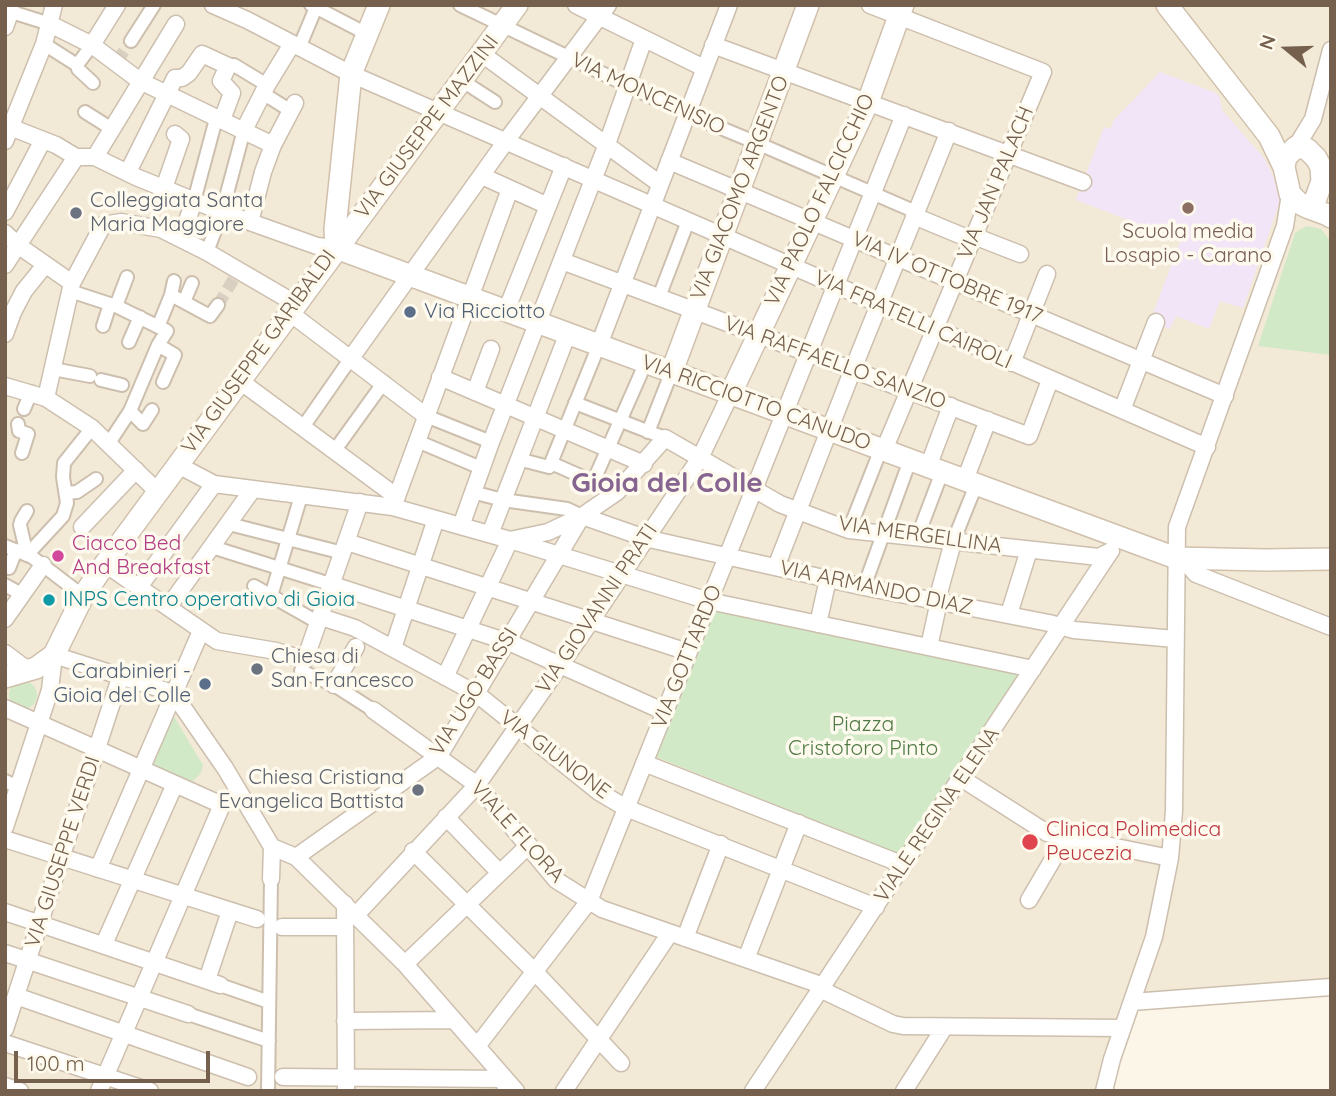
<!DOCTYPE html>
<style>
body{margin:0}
#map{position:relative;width:1336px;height:1096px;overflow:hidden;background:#fcf6e8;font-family:Quicksand,sans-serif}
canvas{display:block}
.frame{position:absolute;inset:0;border:7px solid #75604d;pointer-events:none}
.north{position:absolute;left:1252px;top:14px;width:70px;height:70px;-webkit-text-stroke:5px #fefaee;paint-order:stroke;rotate:289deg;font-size:19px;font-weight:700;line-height:28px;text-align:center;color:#75604d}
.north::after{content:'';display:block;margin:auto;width:24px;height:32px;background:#75604d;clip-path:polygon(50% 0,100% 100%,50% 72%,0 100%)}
.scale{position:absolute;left:14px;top:1051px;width:196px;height:32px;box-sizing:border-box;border:4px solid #75604d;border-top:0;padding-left:9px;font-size:21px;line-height:24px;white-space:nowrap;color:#75604d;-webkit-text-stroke:5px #fefaee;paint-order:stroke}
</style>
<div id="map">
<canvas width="1336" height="1096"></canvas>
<div class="frame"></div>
<div class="north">N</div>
<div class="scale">100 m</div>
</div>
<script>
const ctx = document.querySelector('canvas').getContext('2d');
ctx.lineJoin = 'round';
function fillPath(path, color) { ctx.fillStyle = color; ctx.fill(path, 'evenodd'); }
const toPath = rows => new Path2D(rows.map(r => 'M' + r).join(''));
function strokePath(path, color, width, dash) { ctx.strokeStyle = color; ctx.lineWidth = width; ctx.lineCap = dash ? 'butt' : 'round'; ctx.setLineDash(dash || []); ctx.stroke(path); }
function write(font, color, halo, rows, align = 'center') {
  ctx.font = font + ' Quicksand,sans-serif'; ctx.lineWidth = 7; ctx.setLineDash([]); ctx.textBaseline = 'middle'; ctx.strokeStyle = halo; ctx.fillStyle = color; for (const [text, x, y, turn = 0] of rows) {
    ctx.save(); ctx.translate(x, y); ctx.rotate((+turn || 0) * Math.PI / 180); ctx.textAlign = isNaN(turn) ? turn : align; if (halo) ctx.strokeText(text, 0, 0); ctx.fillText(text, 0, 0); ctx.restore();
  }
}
const residential = toPath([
 [5,5,1331,5,1331,984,1144,994,1117,1054,1113,1091,5,1091]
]);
const education = toPath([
 [1160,72,1216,93,1220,98,1222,110,1264,158,1282,195,1243,308,1220,301,1209,329,1176,316,1170,329,1150,321,1181,240,1076,200,1104,127,1110,129,1114,120]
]);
const green = toPath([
 [1306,226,1321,229,1331,242,1331,355,1258,346,1295,233],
 [710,609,1024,673,902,855,651,755],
 '9 695a14 14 0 1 1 28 0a14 14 0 1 1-28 0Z',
 [170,710,203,765,201,773,191,783,144,767]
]);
const pedestrianTunnel = toPath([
 [117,61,131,41],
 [218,305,236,275]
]);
const pedestrian = toPath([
 [311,5,367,34],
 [460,5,687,114,757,143,916,212],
 [5,10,50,24],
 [131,41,154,5],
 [44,44,77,65,92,45],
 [299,48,317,5],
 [77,65,78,69,93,83],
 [228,66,234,65,267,85],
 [461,80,495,102],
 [264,94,291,111],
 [85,112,112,129],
 [194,201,216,119],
 [207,252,222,212,244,130],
 [70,291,116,306,167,331,158,345,130,411,109,443],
 [171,295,174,281],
 [659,297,688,221],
 [184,302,192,283],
 [116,306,127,277],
 [103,326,110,304],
 [158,327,171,295,210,316,218,305],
 [129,342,140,317],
 [158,345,175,355,163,382],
 [53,369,90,376],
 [101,380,122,385],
 [575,403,665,438],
 [24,409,31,392],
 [130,411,143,424,152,410],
 [426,416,491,442],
 [18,424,19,431,28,434,22,453],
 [303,427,351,358],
 [648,432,672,371],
 [417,441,481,468],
 [335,450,384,382],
 [518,459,549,467,551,463,617,492],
 [551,463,599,345],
 [594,480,646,362],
 [472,492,503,500,567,509,582,516],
 [66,493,77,492,96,479],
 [21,521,27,511],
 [229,524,343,553],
 [20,525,27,555],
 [849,530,881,449],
 [917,538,942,472],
 [953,542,976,485],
 [5,546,32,557,83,596],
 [212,547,333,585],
 [27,555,63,516,67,503,63,477,64,463,92,428],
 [9,568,16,550],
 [5,585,23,595],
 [254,586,319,623],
 [864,587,910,460],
 [271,596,301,496],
 [305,660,301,671,334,685,373,710],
 [5,781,18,787],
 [220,985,269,1002],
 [188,1014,269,1041],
 [268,1091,271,879]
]);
const minor = toPath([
 [213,5,247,20,351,74,1207,447],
 [576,5,704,68],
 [870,5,1043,72,884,450],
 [50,24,92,45,140,81,273,145],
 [5,27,11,10],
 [92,45,117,5],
 [713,45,1083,182],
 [482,54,660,184],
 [5,125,56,145,76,157,95,157,136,177,222,212,317,246,336,248],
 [244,130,267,85,292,44],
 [5,141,44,44,54,5],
 [1296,147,1313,119,1331,50],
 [95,157,176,24],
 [669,161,1225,396],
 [128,172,175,78,182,78,189,73,202,54,228,66,221,81,232,93,222,120],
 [482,176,548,206],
 [164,188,181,139,175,134],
 [5,212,43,140],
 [914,216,972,240],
 [250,222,263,172,273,145,295,103],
 [5,233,19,246,72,283],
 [974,236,1020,254],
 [181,238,194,201],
 [562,261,1029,436,1050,380],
 [5,265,76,157],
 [506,311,564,166],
 [290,313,426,416],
 [5,334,13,312,24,291,45,265],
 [599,345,729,5],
 [351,358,506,141,608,5],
 [1012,363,1047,274],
 [440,377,644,464],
 [240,381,397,497],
 [5,386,46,398,92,428,157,491],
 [475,392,491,349],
 [46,398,72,283,103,225,121,222,161,229,207,252,296,304],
 [1122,410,1156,322],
 [178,465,214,484,393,507,510,540,548,532,582,516,617,492,665,438,780,504,849,530,1099,557,1111,551],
 [928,467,951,406],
 [965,480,988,420],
 [393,507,510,189],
 [461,526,491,442,607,144,644,39],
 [82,527,136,470],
 [490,534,568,333],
 [347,542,688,652],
 [1182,558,1196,574,1331,627],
 [105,564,217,641,276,651,305,660,360,502],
 [776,567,853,369,949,131],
 [333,585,511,643,665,712],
 [139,587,214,484],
 [937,600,953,542],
 [169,606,253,489],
 [1009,614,1029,550],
 [321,617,355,628,477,694,599,792,626,808,876,907],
 [5,619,43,565],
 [818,624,828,579],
 [929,647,939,601],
 [393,648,436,519],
 [5,653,29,671],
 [445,677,510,540,709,601,1033,669],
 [334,685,356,647],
 [173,693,225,768,272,847,271,879],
 [5,708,222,805],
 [373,710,477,785,556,880,602,909,815,983,822,990,893,1024,903,1026,1122,1028],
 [644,763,904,865],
 [961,778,1047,833,1170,858],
 [446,817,500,873],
 [5,827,50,690,54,655,173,693],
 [5,839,257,919],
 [272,847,296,857,405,964,516,1091],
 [413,851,535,972,621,1063],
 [296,857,439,756,582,516,645,538,864,587,1049,623,1074,630,1175,639],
 [98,869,201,631],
 [1029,900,1066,837],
 [345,904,346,1091],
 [5,912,220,985],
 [355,916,477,785,591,621,700,458,731,393],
 [282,927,345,927],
 [685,938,721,844],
 [104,944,175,784],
 [5,953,188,1014],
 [746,959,799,823],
 [405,964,529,845],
 [207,980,230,911],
 [16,996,248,1077],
 [1132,1002,1331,987],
 [345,1021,453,1020],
 [5,1029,121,675],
 [5,1043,150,1091],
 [478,1045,589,901,904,115],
 [283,1077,505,1079,505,1085],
 [5,1086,20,1091],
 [99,1091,222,805],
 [564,1091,670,933],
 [753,1091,1110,552],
 [904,1091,944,1028],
 [1104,1091,1112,1059,1154,937,1170,858,1174,811,1177,527,1285,226,1290,194]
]);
const secondary = toPath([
 [1167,5,1269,136,1284,167],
 [1309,208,1316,198,1322,181,1321,167,1316,158,1307,149,1296,147,1286,157,1284,167,1290,194,1299,203,1309,208,1328,215,1331,217],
 [336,248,1176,558,1265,560,1331,559],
 [336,248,335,229,351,74,379,5],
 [672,371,808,5],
 [731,393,868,102,903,5],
 [5,677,36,668,54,655,83,596,105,564,517,5]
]);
const markers = [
 [1188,208,7,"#8d6e63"],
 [76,213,7,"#6b7280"],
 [410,312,7,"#5c6f8a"],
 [58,556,7,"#d1479c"],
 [49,600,7,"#0f9aa8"],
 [257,669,7,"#6b7280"],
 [205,684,7,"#5c6f8a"],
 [418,790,7,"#6b7280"],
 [1030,842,9,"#e0444e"]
];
const streetNames = [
 ["VIA MONCENISIO",648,94,25],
 ["VIA GIUSEPPE MAZZINI",427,127,-53],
 ["VIA JAN PALACH",996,183,-67],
 ["VIA GIACOMO ARGENTO",740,188,-69],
 ["VIA PAOLO FALCICCHIO",820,200,-65],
 ["VIA IV OTTOBRE 1917",947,278,23],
 ["VIA FRATELLI CAIROLI",913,320,24],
 ["VIA GIUSEPPE GARIBALDI",259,352,-54],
 ["VIA RAFFAELLO SANZIO",835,363,20],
 ["VIA RICCIOTTO CANUDO",756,403,20],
 ["VIA MERGELLINA",920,535,8],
 ["VIA ARMANDO DIAZ",876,588,12],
 ["VIA GIOVANNI PRATI",597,609,-56],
 ["VIA GOTTARDO",687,657,-68],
 ["VIA UGO BASSI",474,692,-58],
 ["VIA GIUNONE",555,755,37],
 ["VIALE REGINA ELENA",937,815,-56],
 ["VIALE FLORA",517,832,48],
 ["VIA GIUSEPPE VERDI",63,852,-72]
];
const worshipNames = [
 ["Colleggiata Santa",90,201],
 ["Maria Maggiore",90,225],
 ["Chiesa di",271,657],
 ["San Francesco",271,681],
 ["Chiesa Cristiana",404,778,"right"],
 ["Evangelica Battista",404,802,"right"]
];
const educationNames = [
 ["Scuola media",1188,232],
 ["Losapio - Carano",1188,256]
];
const serviceNames = [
 ["Via Ricciotto",424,312],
 ["Carabinieri -",191,672,"right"],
 ["Gioia del Colle",191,696,"right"]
];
const hotelNames = [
 ["Ciacco Bed",72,544],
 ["And Breakfast",72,568]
];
const cultureNames = [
 ["INPS Centro operativo di Gioia",63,600]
];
const parkNames = [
 ["Piazza",863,725],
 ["Cristoforo Pinto",863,749]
];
const healthNames = [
 ["Clinica Polimedica",1046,830],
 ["Peucezia",1046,854]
];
const districtNames = [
 ["Gioia del Colle",667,484]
];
fillPath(residential, '#f3e9d7');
fillPath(education, '#f3e5f8');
fillPath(green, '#d1e9c7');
strokePath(pedestrianTunnel, '#dad0c1', 12, [12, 6]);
strokePath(pedestrian, '#cdbfae', 16);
strokePath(minor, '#cdbfae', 19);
strokePath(secondary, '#d0c0ac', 24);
strokePath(pedestrian, '#fff', 12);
strokePath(minor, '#fff', 16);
strokePath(secondary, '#fff', 21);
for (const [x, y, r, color] of markers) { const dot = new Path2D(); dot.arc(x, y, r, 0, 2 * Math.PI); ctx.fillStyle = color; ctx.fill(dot); strokePath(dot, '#fefaee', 2.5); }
write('21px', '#75604d', '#fefaee', streetNames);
write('21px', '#5b616d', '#fefaee', worshipNames, 'left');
write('21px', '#785e54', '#fefaee', educationNames);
write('21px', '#4e5e75', '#fefaee', serviceNames, 'left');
write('21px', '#b23c85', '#fefaee', hotelNames, 'left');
write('21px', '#0d838f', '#fefaee', cultureNames, 'left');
write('21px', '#4f7a45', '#fefaee', parkNames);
write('21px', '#be3a42', '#fefaee', healthNames, 'left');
write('bold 28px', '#876591', '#fefaee', districtNames);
</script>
